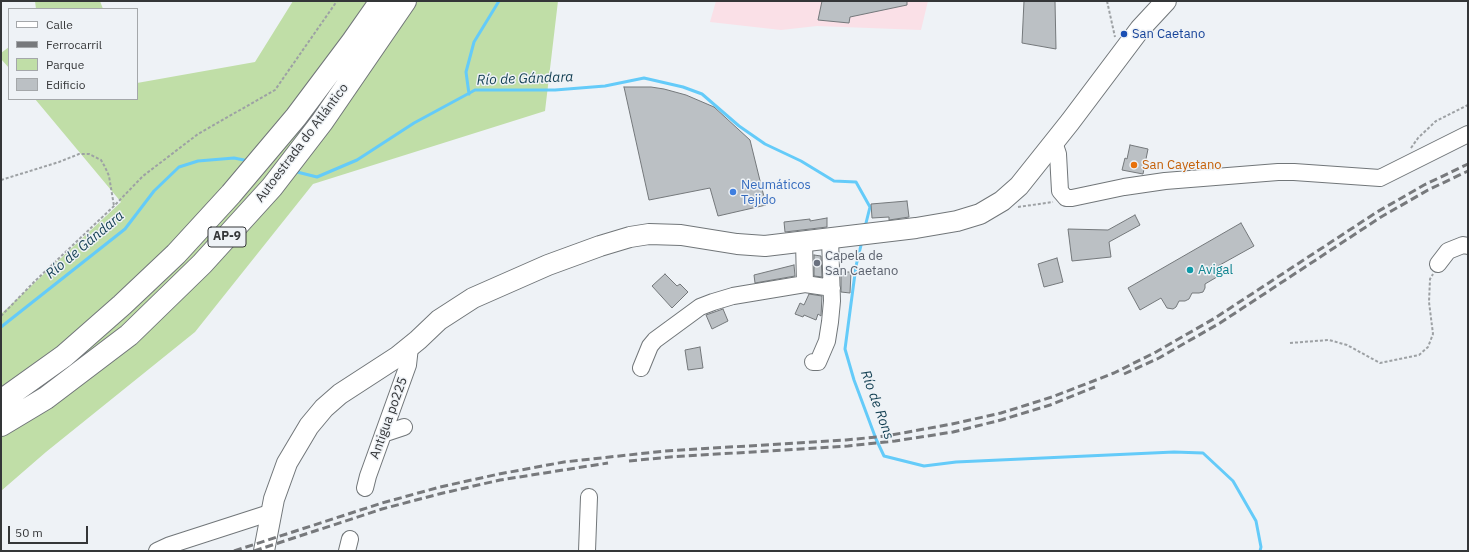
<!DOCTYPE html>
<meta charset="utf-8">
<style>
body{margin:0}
#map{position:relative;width:1469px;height:552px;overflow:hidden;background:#eef2f6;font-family:"IBM Plex Sans",sans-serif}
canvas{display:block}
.frame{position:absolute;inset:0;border:2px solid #343638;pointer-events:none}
.legend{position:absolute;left:8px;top:8px;width:130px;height:92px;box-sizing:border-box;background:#eef2f6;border:1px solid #a4a7aa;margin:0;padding:5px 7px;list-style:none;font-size:12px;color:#343638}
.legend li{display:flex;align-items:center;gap:8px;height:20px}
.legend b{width:20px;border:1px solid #a4a7aa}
.scale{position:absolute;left:8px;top:526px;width:80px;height:18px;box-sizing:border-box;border:2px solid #343638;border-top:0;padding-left:5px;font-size:12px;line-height:14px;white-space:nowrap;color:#343638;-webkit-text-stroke:3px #eef2f6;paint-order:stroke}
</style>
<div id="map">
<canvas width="1469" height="552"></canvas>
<div class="frame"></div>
<ul class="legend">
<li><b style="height:5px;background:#fff"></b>Calle</li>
<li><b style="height:5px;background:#77797c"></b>Ferrocarril</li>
<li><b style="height:11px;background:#c0dea7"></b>Parque</li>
<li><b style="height:11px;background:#bbc0c4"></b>Edificio</li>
</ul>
<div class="scale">50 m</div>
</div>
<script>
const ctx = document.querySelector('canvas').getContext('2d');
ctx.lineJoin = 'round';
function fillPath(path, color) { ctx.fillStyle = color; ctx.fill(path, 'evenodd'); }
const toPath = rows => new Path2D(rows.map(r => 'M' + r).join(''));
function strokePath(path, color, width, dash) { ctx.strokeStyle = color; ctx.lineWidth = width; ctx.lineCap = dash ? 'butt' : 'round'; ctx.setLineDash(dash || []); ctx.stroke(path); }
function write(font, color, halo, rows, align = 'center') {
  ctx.font = font + ' "IBM Plex Sans",sans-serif'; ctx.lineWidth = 3; ctx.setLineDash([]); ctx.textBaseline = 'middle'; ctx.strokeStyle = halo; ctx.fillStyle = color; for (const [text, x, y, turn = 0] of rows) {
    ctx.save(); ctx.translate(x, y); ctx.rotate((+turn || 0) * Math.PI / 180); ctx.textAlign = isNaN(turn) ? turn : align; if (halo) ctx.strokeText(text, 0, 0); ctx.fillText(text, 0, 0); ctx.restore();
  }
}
const industrial = toPath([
 [716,1,928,1,921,30,817,26,781,30,710,22]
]);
const green = toPath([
 [35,1,100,1,103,9,36,9],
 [293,1,558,1,545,111,313,184,195,332,46,452,1,491,1,314,121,202,35,99,137,99,137,83,255,62],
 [9,47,9,68,1,59,1,53]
]);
const stream = toPath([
 [469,94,466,72,474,42,499,1],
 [297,172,317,177,357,160,414,123,475,90,555,90,605,86,644,78,683,87,702,94,739,126,765,144,801,161,834,181,856,182,870,207,865,227],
 [862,241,856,266,845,349,854,380,876,439,884,456,924,466,956,462,1174,452,1203,453,1233,481,1256,521,1261,547,1260,551],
 [1,327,125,229,154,191,179,167,198,161,234,158,244,160]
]);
const building = toPath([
 [822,1,907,1,907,5,850,17,849,23,818,20,822,1],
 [1024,1,1055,1,1056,49,1022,43,1024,1],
 [624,87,651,87,664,89,686,95,714,107,750,140,766,205,718,216,710,188,649,200,624,87],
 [1130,145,1148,149,1143,174,1122,170,1125,158,1127,159,1130,145],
 [907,201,909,217,889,220,889,217,872,218,871,204,907,201],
 [1135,215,1140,225,1109,242,1111,257,1072,261,1068,229,1108,230,1135,215],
 [827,218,827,227,785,232,784,222,810,219,810,221,827,218],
 [1241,223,1254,246,1218,266,1222,274,1205,284,1205,288,1203,292,1199,293,1192,293,1189,299,1185,301,1179,301,1176,307,1173,309,1167,308,1161,298,1140,310,1128,288,1241,223],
 [814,255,821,256,822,277,814,276,814,255],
 [1057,258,1063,282,1044,287,1038,264,1057,258],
 [794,265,795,276,755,283,754,275,794,265],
 [841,272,851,272,850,293,841,292,841,272],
 [665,274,677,286,680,284,688,292,672,308,652,286,665,274],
 [809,294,822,296,821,316,818,314,816,320,804,315,803,317,795,314,800,303,804,305,809,294],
 [723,309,728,321,712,329,706,315,723,309],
 [700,347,703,368,688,370,685,350,700,347]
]);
const path = toPath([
 [1107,1,1115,37],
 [1411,148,1418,138,1436,121,1468,105],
 [1,180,59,162,79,154,89,154,101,160,105,167,109,176,114,206],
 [1018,207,1053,202],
 [1,316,35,281,114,206,143,176,198,134,275,90,337,1],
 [1290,343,1329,340,1347,345,1380,363,1419,355,1428,347,1433,334,1429,302,1430,279,1433,274]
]);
const minor = toPath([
 [1054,142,1058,154,1060,191,1066,198,1072,198,1124,187,1165,181,1278,172,1294,172,1380,178,1468,134],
 [804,241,805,284],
 [1438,264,1448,251,1463,245,1468,246],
 [813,362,818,362,827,341,830,322,832,301,830,238],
 [641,368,650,346,655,340,700,307,713,302,733,296,805,284,832,288],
 [383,434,404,427],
 [365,488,368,476,408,365,410,347],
 [157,551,170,545,263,515,271,514],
 [347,551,350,539],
 [587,551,589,497]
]);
const major = toPath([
 [264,551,274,499,287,463,309,426,324,408,340,394,397,357,418,340,439,320,473,298,548,265,600,246,630,237,649,234,681,235,737,244,765,246,916,228,957,221,980,214,1002,201,1019,186,1070,122,1140,29,1166,1]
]);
const highway = toPath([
 [1,401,64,356,122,305,176,254,231,194,296,117,353,41,381,1],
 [1,425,46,398,129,335,202,264,272,187,322,122,405,1]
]);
const rail = toPath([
 [1124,374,1159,358,1220,323,1381,217,1428,190,1468,171],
 [629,461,670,457,848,446,895,441,953,432,1001,420,1050,405,1095,387],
 [234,551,382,503,440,487,499,474,564,462,665,451,846,440,886,436,952,424,1001,413,1052,397,1114,373,1156,352,1215,318,1377,212,1424,185,1468,164],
 [254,551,382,509,439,494,500,480,608,463]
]);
const markers = [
 [1124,34,4,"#1a4fb4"],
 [1134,165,4,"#e8710a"],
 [733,192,4,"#3f7fe0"],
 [817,263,4,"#6b7280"],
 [1190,270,4,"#0f9aa8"]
];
const shields = [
 [227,237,38]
];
const shieldNames = [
 ["AP-9",227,237]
];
const transitNames = [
 ["San Caetano",1132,34]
];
const streetNames = [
 ["Autoestrada do Atlántico",302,143,-53],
 ["Antigua po225",389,418,-70]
];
const foodNames = [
 ["San Cayetano",1142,165]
];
const shopNames = [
 ["Neumáticos",741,185],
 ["Tejido",741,200]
];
const worshipNames = [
 ["Capela de",825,256],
 ["San Caetano",825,271]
];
const cultureNames = [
 ["Avigal",1198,270]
];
const waterNames = [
 ["Río de Gándara",525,79,-2],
 ["Río de Gándara",85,245,-40],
 ["Río de Rons",877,405,70]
];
fillPath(industrial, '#fae0e7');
fillPath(green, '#c0dea7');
strokePath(stream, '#64cbf9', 3);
fillPath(building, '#bbc0c4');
strokePath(building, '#74787b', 1);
strokePath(minor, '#717679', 18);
strokePath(major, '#717679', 22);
strokePath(highway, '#717679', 24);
strokePath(path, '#9da1a4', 2, [3, 2]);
strokePath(minor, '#fff', 16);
strokePath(major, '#fff', 20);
strokePath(highway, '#fff', 22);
strokePath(rail, '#77797c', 3, [8, 4]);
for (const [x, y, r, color] of markers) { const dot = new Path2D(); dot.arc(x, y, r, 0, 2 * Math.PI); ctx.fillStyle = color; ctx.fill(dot); strokePath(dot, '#eef2f6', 1.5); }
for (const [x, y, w] of shields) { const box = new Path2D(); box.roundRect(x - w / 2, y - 10, w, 20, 3); ctx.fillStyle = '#eef2f6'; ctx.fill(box); strokePath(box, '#343638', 1); }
write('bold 12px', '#343638', null, shieldNames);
write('13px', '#164399', '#eef2f6', transitNames, 'left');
write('13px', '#343638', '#eef2f6', streetNames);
write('13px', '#c56008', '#eef2f6', foodNames, 'left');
write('13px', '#366cbe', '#eef2f6', shopNames, 'left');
write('13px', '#5b616d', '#eef2f6', worshipNames, 'left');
write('13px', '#0d838f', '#eef2f6', cultureNames, 'left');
write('italic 14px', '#123f52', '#eef2f6', waterNames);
</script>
